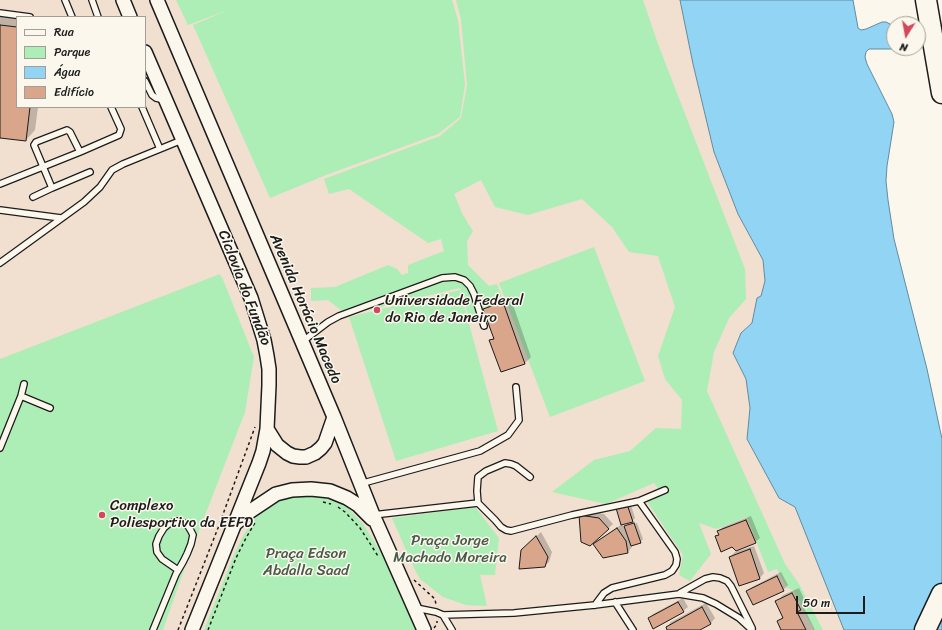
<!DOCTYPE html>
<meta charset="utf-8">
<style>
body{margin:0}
#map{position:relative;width:942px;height:630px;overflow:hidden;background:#fbf7ec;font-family:Sriracha,sans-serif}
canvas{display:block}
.legend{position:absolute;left:16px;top:16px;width:130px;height:92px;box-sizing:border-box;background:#fbf7ec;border:1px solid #a29f99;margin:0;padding:5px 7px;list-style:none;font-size:12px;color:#1c1c1c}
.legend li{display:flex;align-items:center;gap:8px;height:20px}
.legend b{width:20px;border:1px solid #a29f99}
.north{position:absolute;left:886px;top:16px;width:40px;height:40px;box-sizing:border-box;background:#fbf7ec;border:1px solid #a29f99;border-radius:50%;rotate:191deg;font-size:11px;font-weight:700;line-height:16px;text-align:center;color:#1c1c1c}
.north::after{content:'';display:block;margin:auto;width:14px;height:18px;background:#d1495b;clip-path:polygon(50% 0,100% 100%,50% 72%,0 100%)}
.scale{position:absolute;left:796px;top:596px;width:69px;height:18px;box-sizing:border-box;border:2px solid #1c1c1c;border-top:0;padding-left:5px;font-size:12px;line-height:14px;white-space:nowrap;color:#1c1c1c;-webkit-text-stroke:3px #fbf7ec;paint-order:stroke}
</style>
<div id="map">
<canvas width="942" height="630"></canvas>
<ul class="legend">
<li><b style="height:5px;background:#fbf7ec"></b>Rua</li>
<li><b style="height:11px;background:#adeeb6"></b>Parque</li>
<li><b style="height:11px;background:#92d4f4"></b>Água</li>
<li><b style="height:11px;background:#d9a68c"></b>Edifício</li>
</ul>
<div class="north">N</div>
<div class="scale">50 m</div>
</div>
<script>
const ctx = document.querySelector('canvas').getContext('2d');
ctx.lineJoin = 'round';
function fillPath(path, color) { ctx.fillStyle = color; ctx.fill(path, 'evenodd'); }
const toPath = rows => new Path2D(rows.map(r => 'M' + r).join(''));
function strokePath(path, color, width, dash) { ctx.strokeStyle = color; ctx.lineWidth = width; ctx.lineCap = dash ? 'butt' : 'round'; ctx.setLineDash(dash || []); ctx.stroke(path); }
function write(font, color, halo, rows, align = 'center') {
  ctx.font = font + ' Sriracha,sans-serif'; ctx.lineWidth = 3; ctx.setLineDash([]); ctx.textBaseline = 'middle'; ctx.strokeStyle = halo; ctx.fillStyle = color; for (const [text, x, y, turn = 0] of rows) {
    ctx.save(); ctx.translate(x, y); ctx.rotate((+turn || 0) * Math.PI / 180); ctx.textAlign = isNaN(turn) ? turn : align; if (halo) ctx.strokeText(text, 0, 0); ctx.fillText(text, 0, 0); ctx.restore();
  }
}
const built = toPath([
 [0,0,680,0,693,64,714,152,738,214,763,260,765,281,761,296,757,298,752,323,741,333,733,353,746,379,750,408,747,439,779,498,795,506,844,630,0,630],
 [17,17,145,17,145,107,17,107]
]);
const green = toPath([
 [176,0,452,0,458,20,465,85,460,117,438,134,326,175,270,198,193,25,228,10,188,25],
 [456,0,643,0,658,44,745,269,746,299,729,318,714,352,707,391,785,564,799,584,823,630,814,630,793,590,787,588,777,569,768,572,747,517,717,529,699,523,711,554,690,581,679,575,683,555,646,500,658,488,654,483,606,504,552,492,594,460,630,451,656,428,681,429,682,400,665,379,658,356,675,307,658,256,629,252,612,227,582,199,528,215,495,207,481,180,454,194,462,213,469,225,473,231,467,241,468,265,489,286,497,284,506,307,469,318,460,288,347,315,328,300,311,301,311,288,335,287,388,265,397,269,402,275,408,273,408,265,444,251,441,239,428,243,349,189,329,194,324,179,440,136,461,118,467,85,461,19],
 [594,247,645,381,550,417,499,283],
 [220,274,221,277,222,277,254,357,245,412,185,567,163,630,0,630,0,359],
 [460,290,498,431,396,461,349,317],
 [298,495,311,495,326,498,337,501,348,508,363,524,380,551,398,584,417,630,204,630,233,557,243,536,254,519,263,511,274,503,286,498],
 [475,507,499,538,495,575,480,575,487,606,466,605,443,597,420,579,413,566,392,518]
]);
const water = toPath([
 [680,0,853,0,857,22,858,28,861,30,866,29,882,22,886,22,890,24,894,37,894,48,893,49,869,49,866,52,865,57,867,64,892,114,894,122,887,166,886,181,888,200,894,239,927,369,942,439,942,630,844,630,795,507,779,498,747,439,750,408,746,379,733,353,741,333,752,323,757,298,761,296,765,281,763,260,738,214,714,152,693,64,680,0]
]);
const shadow = toPath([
 [0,15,17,17,17,107,38,107,35,130,26,140,0,137],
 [510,296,531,357,525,363,491,341,494,337,485,309,491,303],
 [630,502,635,518,630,523,637,521,628,524,630,522,622,524,624,527,627,524,627,526,637,523,643,539,640,542,632,545,632,547,628,552,594,544,599,540,622,524,617,508],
 [585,511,604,514,613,524,590,545,580,515],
 [751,516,760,538,755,542,732,546,716,537,719,533,719,531,723,527],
 [541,532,552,552,549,562,544,566,522,551],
 [754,546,764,573,760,578,740,585,730,557,735,552],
 [781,572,788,585,783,590,747,591,752,587],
 [799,588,806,603,803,606,815,630,783,630,778,621,784,616,777,602,783,595],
 [683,598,688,607,683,611,649,619,653,614],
 [706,603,715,618,711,623,698,630,668,630,667,627,671,622]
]);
const building = toPath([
 [0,25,17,27,17,107,30,107,26,141,0,138,0,25],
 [503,302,525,364,501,372,489,340,494,339,483,309,503,302],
 [627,504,633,522,621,525,616,508,627,504],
 [579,515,599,518,609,529,590,546,581,542,579,515],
 [746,520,756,543,736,551,732,547,721,552,715,536,719,535,717,531,746,520],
 [634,523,641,543,631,546,624,526,634,523],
 [617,528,626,541,628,553,603,558,593,544,617,528],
 [536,536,548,557,545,567,519,569,521,550,536,536],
 [750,549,760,579,739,586,729,557,750,549],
 [777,576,784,591,753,605,746,591,777,576],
 [792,593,801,610,797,612,806,630,781,630,777,621,783,618,775,601,792,593],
 [678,602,684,612,653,629,648,618,678,602],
 [702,607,711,624,700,630,667,630,666,627,702,607]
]);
const path = toPath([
 [323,502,331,504],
 [338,507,345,512,360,528,378,556],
 [414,580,435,599,436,605],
 [434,628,437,624,437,621],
 [178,630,218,528,255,427],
 [208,630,236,558,246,538,256,521]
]);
const service = toPath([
 [65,0,72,17],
 [92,0,98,17],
 [0,13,30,17],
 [145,81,152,95,156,98,165,100],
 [142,107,160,149],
 [80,152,70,132,67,130,36,142,34,145,52,188,90,172],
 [0,184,80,152,119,135,121,129,111,107],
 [33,197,52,188],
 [0,210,61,218],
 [0,263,84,202,100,187,112,170,123,164,182,140],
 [301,341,307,338,328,322,339,316,442,278,455,277,464,280,470,286,474,294,484,326],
 [21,396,50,408],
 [0,448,21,396,24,384],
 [361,485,367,482,480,451,508,435,519,420,516,387],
 [639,501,665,490],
 [478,503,477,491,478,477,486,471,505,463,511,464,516,466,530,477],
 [373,515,478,503,495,520,501,527,506,530,511,531,572,515,639,501,675,552,677,559,676,565,672,571,665,575,612,588,604,593,595,605],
 [680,593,705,579,713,577,720,578,727,581,731,586,752,628],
 [615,602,633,630],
 [416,608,436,612,443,615,514,613,595,605,679,594,703,598,716,604,739,618,752,630],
 [443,615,452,630],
 [153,630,176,574,183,562,187,554,191,544,193,535,191,531,188,526,184,523,178,521,170,523,164,528,159,536,156,544,157,552,162,559,178,570]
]);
const tertiary = toPath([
 [123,0,130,17],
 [157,0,334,417,373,515,424,630],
 [145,52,251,298,264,340,267,356,269,369,269,385,267,429,263,451,259,463,217,568,192,630],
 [267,429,277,445,287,453,293,456,300,457,306,457,315,453,321,448,325,443,334,417],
 [236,523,249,512,276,494,292,490,311,489,330,491,347,498,358,505,372,519]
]);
const motorway = toPath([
 [926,0,942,93],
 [925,630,942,594]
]);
const markers = [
 [377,310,4,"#d1495b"],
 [102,515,4,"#d1495b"]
];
const streetNames = [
 ["Ciclovia do Fundão",244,288,69],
 ["Avenida Horácio Macedo",305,309,67]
];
const poiNames = [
 ["Universidade Federal",385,301],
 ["do Rio de Janeiro",385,318],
 ["Complexo",110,506],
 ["Poliesportivo da EEFD",110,523]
];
const parkNames = [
 ["Praça Jorge",450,541],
 ["Machado Moreira",450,558],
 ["Praça Edson",306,554],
 ["Abdalla Saad",306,571]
];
fillPath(built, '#f1dfcf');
fillPath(green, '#adeeb6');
fillPath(water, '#92d4f4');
strokePath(water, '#638a9e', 1);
fillPath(shadow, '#0003');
fillPath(building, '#d9a68c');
strokePath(building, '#1c1c1c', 1);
strokePath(service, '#1c1c1c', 8);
strokePath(tertiary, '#1c1c1c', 16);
strokePath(motorway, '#1c1c1c', 23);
strokePath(path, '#1c1c1c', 1.5, [3, 3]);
strokePath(service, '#fbf7ec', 5.5);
strokePath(tertiary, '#fbf7ec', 13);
strokePath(motorway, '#fbf7ec', 20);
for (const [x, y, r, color] of markers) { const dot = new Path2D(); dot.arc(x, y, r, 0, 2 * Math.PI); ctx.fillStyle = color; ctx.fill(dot); strokePath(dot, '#fbf7ec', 1.5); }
write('15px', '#1c1c1c', '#fbf7ec', streetNames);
write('15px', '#1c1c1c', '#fbf7ec', poiNames, 'left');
write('15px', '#485b4a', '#fbf7ec', parkNames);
</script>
